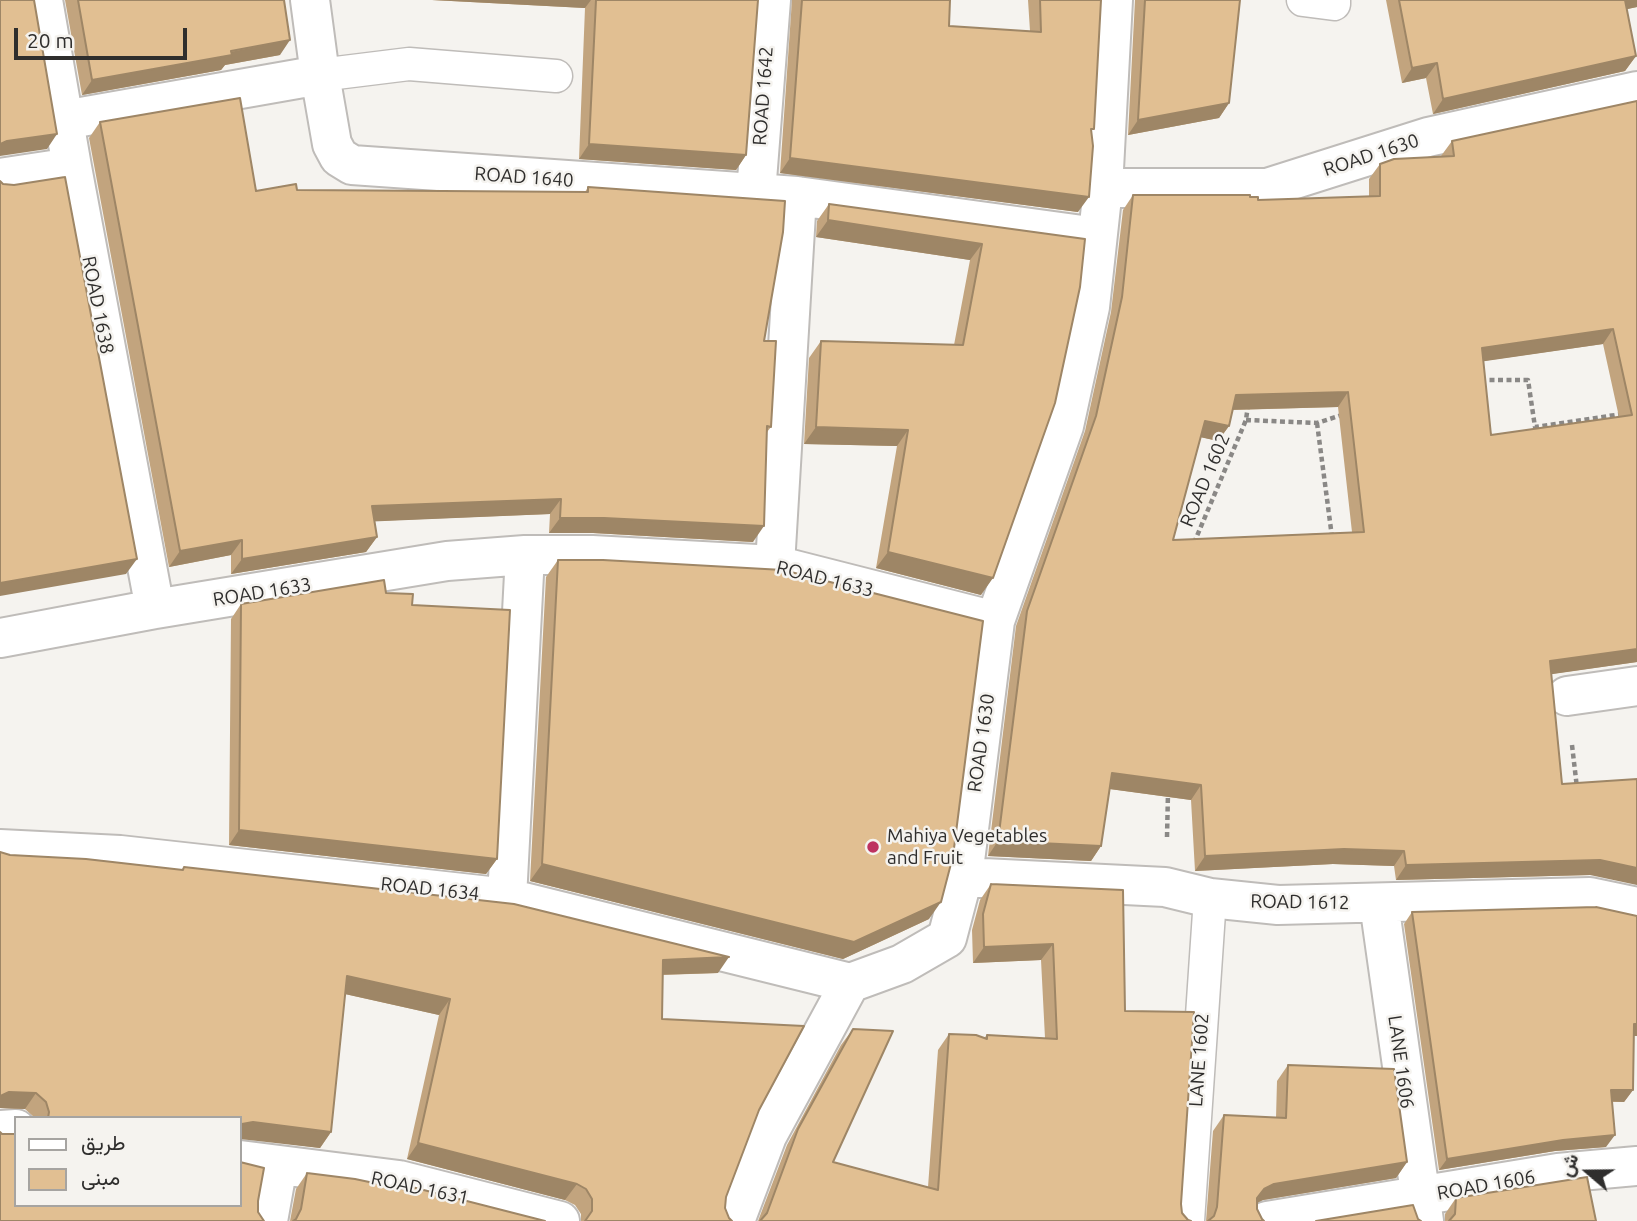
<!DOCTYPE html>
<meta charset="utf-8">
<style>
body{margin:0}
#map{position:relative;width:1637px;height:1221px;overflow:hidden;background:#f5f3ef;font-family:Ubuntu,Vazirmatn,sans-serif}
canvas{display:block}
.legend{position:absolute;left:14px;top:1116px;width:228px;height:91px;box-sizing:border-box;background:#f5f3ef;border:2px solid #a6a4a1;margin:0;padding:9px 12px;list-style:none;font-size:21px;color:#2f2e2d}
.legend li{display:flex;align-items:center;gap:14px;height:35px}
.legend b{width:35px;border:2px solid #a6a4a1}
.north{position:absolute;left:1553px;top:1137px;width:70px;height:70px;-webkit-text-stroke:5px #f5f3ef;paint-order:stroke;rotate:290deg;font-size:19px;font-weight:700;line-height:28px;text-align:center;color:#2f2e2d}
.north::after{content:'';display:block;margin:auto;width:24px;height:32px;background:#2f2e2d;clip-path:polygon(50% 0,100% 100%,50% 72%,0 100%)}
.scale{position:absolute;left:14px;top:28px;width:173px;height:32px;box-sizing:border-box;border:4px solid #2f2e2d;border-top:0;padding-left:9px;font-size:21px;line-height:24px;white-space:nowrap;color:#2f2e2d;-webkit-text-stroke:5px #f5f3ef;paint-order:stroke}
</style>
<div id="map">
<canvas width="1637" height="1221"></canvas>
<ul class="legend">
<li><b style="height:9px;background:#fff"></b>طريق</li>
<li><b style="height:19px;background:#e1bf92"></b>مبنى</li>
</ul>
<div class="north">ش</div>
<div class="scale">20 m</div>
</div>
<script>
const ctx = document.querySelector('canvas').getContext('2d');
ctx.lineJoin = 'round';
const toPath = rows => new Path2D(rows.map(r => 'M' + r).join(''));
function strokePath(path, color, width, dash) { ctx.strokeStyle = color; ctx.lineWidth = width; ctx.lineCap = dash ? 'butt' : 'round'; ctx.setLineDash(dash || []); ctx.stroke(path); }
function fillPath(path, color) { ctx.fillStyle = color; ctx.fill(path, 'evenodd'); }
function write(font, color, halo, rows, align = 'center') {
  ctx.font = font + ' Ubuntu,sans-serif'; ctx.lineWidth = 5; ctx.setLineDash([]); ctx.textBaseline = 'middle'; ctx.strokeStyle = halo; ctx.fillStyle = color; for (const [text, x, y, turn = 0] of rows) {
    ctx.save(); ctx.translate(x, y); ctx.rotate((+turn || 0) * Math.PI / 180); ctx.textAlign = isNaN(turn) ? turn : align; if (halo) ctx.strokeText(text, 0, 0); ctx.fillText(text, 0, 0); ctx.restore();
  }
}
const path = toPath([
 [1481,380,1528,380,1535,427,1622,414],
 [1246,420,1317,423,1342,415],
 [1317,423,1332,537],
 [1194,543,1246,420,1248,405],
 [1572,745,1577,788],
 [1167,837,1168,793]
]);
const lane = toPath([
 [1303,0,1334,4,1334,0],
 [320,75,409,64,556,76],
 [1188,1221,1210,898]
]);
const street = toPath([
 [43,0,72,167,155,609],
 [310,0,320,75,332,144,339,157,352,165,797,196,1097,237],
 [64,120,320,75],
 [0,178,72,167],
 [1103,188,1267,188,1428,137,1637,91],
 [756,193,771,0],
 [775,565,797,196],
 [0,638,155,609,447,561,525,555,592,555,775,565,995,621],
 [1567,696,1637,686],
 [0,849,120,855,507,898,850,983],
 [963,877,1165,887,1210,898,1278,905,1590,897,1637,907],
 [507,898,525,555],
 [1379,903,1424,1221],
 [0,1130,16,1129],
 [240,1160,399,1180,560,1221],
 [268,1221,278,1165],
 [735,1221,767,1136,850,983,902,964,947,938,963,877,995,621,1064,426,1090,307,1103,188,1113,0],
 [1267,1221,1558,1173,1637,1166]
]);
const wall = toPath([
 [65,0,284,0,280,55,225,65,221,70,82,95],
 [432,0,758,0,746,155,736,170,579,159,585,8],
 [792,0,950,0,949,26,1030,31,1028,0,1101,0,1091,132,1078,212,780,173],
 [1135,0,1240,0,1229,103,1219,118,1128,135],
 [1386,0,1637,0,1637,7,1627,9,1636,56,1625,71,1433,114,1426,78,1402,83],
 [1637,101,1637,662,1551,674,1562,784,1590,875,1396,880,1394,866,1333,864,1195,871,1191,800,1110,789,1101,846,1091,861,988,856,1016,626,1085,431,1111,312,1123,210,1133,195,1250,197,1258,200,1369,196,1369,179,1380,164,1441,156,1452,141],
 [1603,344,1619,417,1491,435,1483,361],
 [1338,407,1352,532,1173,540,1201,437,1218,441,1229,426,1232,410],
 [100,122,256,191,297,190,585,192,588,187,764,341,771,427,767,432,753,542,593,533,549,533,550,514,374,521,377,537,366,552,231,574,231,555,169,567,89,138],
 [829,204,1085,239,981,595,876,568,897,446,804,444,809,358,821,341,954,345,970,260,816,237,817,221],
 [558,560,929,919,843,959,530,881,546,577],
 [386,593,412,605,497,859,486,874,229,845,231,619,241,604],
 [0,852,10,855,181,870,184,867,718,973,662,975,662,1019,759,1110,726,1197,725,1208,729,1218,732,1221,581,1221,581,1214,575,1205,565,1200,407,1159,439,1015,345,994,331,1132,320,1148,242,1138,240,1118,35,1118,25,1109,0,1108],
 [991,884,1125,1011,1182,1213,1188,1220,1191,1221,758,1221,787,1145,841,1045,853,1029,833,1162,928,1187,938,1050,949,1034,984,1038,987,1035,1045,1038,1041,960,973,963,972,930,980,900],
 [1412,912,1637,916,1637,1036,1634,1036,1633,1090,1624,1102,1612,1102,1606,1147,1555,1151,1439,1170,1404,924],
 [1288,1065,1407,1162,1396,1178,1263,1200,1257,1202,1257,1209,1262,1219,1264,1221,1206,1221,1213,1131,1224,1115,1276,1118,1277,1081],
 [307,1173,406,1190,408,1186,545,1221,290,1221,296,1189],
 [1456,1198,1596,1221,1445,1221,1445,1214]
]);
const shadedWall = toPath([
 [432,0,591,0,585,8],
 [1622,0,1637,0,1637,7,1614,12],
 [290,40,280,55,225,65,221,70,82,95,92,80],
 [1636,56,1625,71,1433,114,1443,99],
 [1437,63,1426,78,1402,83,1412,68],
 [1229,103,1219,118,1128,135,1138,120],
 [57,134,47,149,0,156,0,144,7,141],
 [589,144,746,155,736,170,579,159],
 [790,158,1089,197,1078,212,780,173],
 [828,220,982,244,970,260,816,237],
 [1613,329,1603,344,1472,363,1482,348],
 [1348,392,1338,407,1225,410,1236,395],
 [1205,421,1229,426,1218,441,1195,436],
 [816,427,908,430,897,446,804,444],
 [561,499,550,514,361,522,372,506],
 [560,518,604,518,764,526,753,542,593,533,549,533],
 [377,537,366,552,231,574,242,559],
 [242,540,231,555,169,567,180,551],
 [888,552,993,578,981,595,876,568],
 [137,559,126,574,0,596,0,583],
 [1637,649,1637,662,1539,676,1550,661],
 [1112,773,1201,785,1191,800,1102,788],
 [239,830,497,859,486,874,229,845],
 [998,841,1101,846,1091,861,988,856],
 [1344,849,1404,851,1394,866,1333,864,1195,871,1205,856],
 [1600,860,1637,868,1637,885,1590,875,1396,880,1406,865],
 [542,864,941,902,929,919,843,959,530,881],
 [1053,944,1041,960,973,963,984,947],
 [729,957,718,973,651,975,663,960],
 [347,976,450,999,439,1015,336,992],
 [1634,1024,1637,1024,1637,1036,1626,1036],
 [1611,1090,1633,1090,1624,1102,1603,1101],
 [9,1092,36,1093,25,1109,0,1108,0,1096],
 [253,1122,331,1132,320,1148,240,1139,240,1126,242,1124],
 [1615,1135,1606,1147,1555,1151,1439,1170,1447,1159,1563,1140],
 [418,1143,577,1184,565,1200,407,1159],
 [1407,1162,1396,1178,1263,1200,1253,1205,1264,1189,1274,1184]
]);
const building = toPath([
 [0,0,34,0,57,134,7,141,0,144,0,0],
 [78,0,284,0,290,40,231,51,232,55,92,80,78,0],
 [596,0,758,0,746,155,589,144,596,0],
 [802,0,950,0,949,26,1041,32,1040,0,1101,0,1094,129,1091,129,1093,146,1089,197,790,158,802,0],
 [1145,0,1240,0,1229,103,1138,120,1145,0],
 [1399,0,1625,0,1636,56,1443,99,1437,63,1412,68,1399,0],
 [240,98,256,191,296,184,297,190,588,192,588,187,785,201,783,232,764,341,776,341,771,427,767,426,764,526,604,518,560,518,561,499,372,506,377,537,242,559,242,540,180,551,100,122,240,98],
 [1637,101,1637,649,1550,661,1562,784,1637,779,1637,868,1600,860,1406,865,1404,851,1344,849,1205,856,1201,785,1112,773,1101,846,998,841,1027,611,1096,416,1122,297,1133,195,1250,195,1250,197,1258,197,1258,200,1380,196,1380,164,1394,159,1454,156,1452,141,1637,101],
 [1613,329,1632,415,1491,435,1482,348,1613,329],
 [1348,392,1364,532,1173,540,1205,421,1229,426,1236,395,1348,392],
 [65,177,137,559,0,583,0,181,3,184,14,185,65,177],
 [829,204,1085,239,1080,287,1055,403,993,578,888,552,908,430,816,427,821,341,963,345,982,244,828,220,829,204],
 [558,560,603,560,783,570,983,621,953,856,941,902,854,942,542,864,558,560],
 [384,580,386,593,413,594,412,605,510,610,497,859,239,830,241,604,384,580],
 [0,852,10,855,86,859,183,870,184,867,514,904,729,957,663,960,662,1019,804,1026,759,1110,726,1197,725,1208,729,1218,732,1221,585,1221,592,1211,592,1199,586,1189,577,1184,418,1143,450,999,347,976,331,1132,253,1122,242,1124,240,1126,240,1118,48,1118,49,1112,46,1102,36,1093,9,1092,0,1096,0,852],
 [991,884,1123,890,1125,1011,1194,1012,1181,1204,1182,1213,1188,1220,1191,1221,760,1221,767,1213,798,1129,853,1029,893,1031,833,1162,938,1190,949,1034,976,1035,987,1039,987,1035,1057,1039,1053,944,984,947,983,914,991,884],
 [1596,907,1637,916,1637,1024,1634,1024,1633,1090,1611,1090,1615,1135,1563,1140,1447,1159,1412,912,1596,907],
 [1288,1065,1394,1069,1407,1162,1274,1184,1264,1189,1257,1198,1257,1209,1262,1219,1264,1221,1208,1221,1214,1216,1217,1207,1224,1115,1286,1118,1288,1065],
 [0,1132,2,1134,16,1134,16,1205,240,1205,240,1162,264,1168,258,1201,258,1212,264,1221,0,1221,0,1132],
 [307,1173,355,1179,407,1190,408,1186,545,1221,293,1221,296,1219,301,1209,307,1173],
 [1587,1177,1596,1221,1449,1221,1455,1214,1456,1198,1587,1177],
 [1413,1205,1418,1219,1421,1221,1316,1221,1413,1205]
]);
const markers = [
 [873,847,7,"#be3160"]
];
const streetNames = [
 ["ROAD 1642",763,96,-86],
 ["ROAD 1630",1371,155,-18],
 ["ROAD 1640",524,177,4],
 ["ROAD 1638",98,305,79],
 ["ROAD 1602",1205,480,-67],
 ["ROAD 1633",825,579,14],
 ["ROAD 1633",262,592,-9],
 ["ROAD 1630",981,743,-82],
 ["ROAD 1634",430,889,6],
 ["ROAD 1612",1300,902,1],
 ["LANE 1602",1199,1060,-86],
 ["LANE 1606",1401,1062,82],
 ["ROAD 1606",1486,1185,-10],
 ["ROAD 1631",420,1188,12]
];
const poiNames = [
 ["Mahiya Vegetables",887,836],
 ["and Fruit",887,858]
];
strokePath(lane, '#bfbcb9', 35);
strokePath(street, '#bfbcb9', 42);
strokePath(path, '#8a8886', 4.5, [5, 3.5]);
strokePath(lane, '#fff', 32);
strokePath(street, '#fff', 38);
fillPath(wall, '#c2a47e');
fillPath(shadedWall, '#9e8666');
fillPath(building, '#e1bf92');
strokePath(building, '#9e8666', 2);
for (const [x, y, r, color] of markers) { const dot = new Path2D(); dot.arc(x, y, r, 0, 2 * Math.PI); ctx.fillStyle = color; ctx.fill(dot); strokePath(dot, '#f5f3ef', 2.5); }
write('19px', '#2f2e2d', '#f5f3ef', streetNames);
write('19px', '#2f2e2d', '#f5f3ef', poiNames, 'left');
</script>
